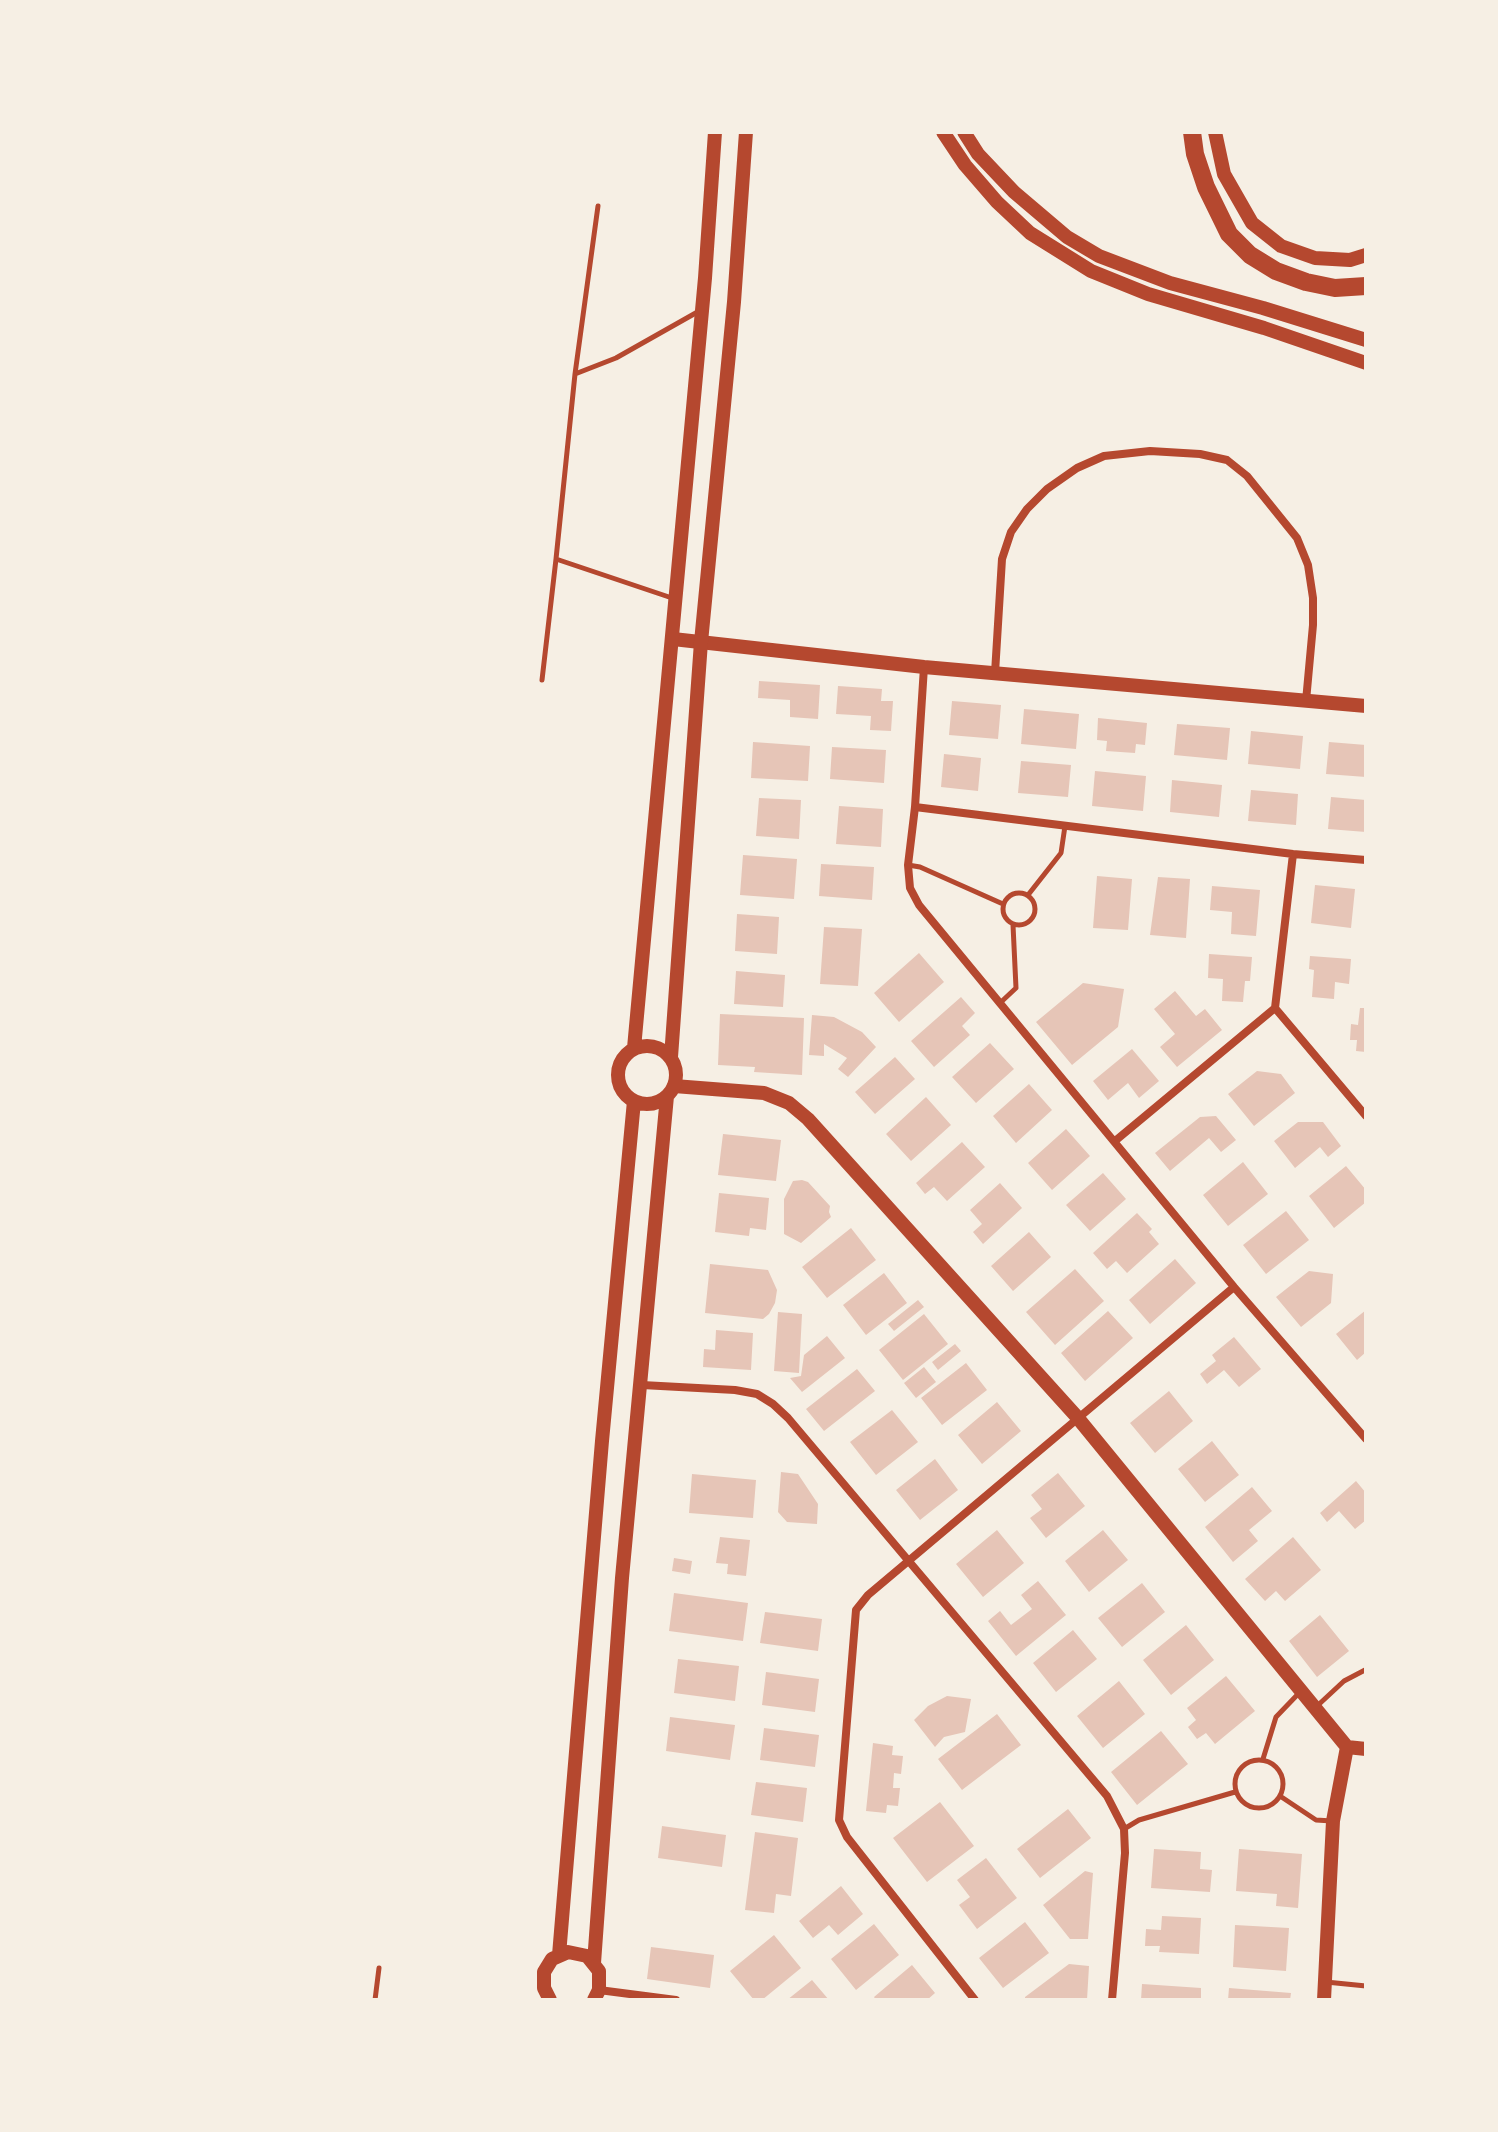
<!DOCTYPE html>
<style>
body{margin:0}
#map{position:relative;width:1498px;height:2132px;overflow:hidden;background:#f6efe4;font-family:Cabin,sans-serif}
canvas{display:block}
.frame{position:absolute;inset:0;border:134px solid #f6efe4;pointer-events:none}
</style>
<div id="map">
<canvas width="1498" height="2132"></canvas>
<div class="frame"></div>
</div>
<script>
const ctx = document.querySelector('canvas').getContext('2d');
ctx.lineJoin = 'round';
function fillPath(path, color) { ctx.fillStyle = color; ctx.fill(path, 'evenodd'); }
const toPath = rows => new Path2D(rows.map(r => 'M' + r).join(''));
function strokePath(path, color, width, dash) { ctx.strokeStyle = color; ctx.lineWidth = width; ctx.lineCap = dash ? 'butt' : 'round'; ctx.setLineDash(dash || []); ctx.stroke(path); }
const building = toPath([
 [759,681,820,685,818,719,790,717,790,700,758,698],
 [838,686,882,689,881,701,893,701,891,731,870,730,871,716,836,714],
 [952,701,1001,705,998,739,949,735],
 [1024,709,1079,714,1076,749,1021,744],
 [1098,718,1147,723,1145,745,1136,744,1135,753,1106,751,1107,741,1097,740],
 [1177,724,1230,728,1227,760,1174,755],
 [1251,731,1303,736,1300,769,1248,764],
 [753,742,810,746,808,781,751,778],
 [1329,742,1366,745,1366,777,1326,774],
 [832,747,886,750,884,783,830,779],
 [944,754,981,758,978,791,941,787],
 [1021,761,1071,765,1068,797,1018,793],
 [1095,771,1146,776,1143,811,1092,806],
 [1172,780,1222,785,1219,817,1170,812],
 [1251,790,1298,794,1296,825,1248,821],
 [1331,797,1366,800,1366,832,1328,829],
 [759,798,801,800,799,839,756,836],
 [839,806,883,809,881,847,836,844],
 [743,855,797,859,794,899,740,895],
 [821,864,874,867,872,900,819,896],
 [1097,876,1132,879,1128,930,1093,928],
 [1158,877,1190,879,1186,938,1150,935],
 [1315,885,1355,889,1351,928,1311,923],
 [1212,886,1260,890,1256,936,1231,934,1232,912,1210,910],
 [737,914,779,917,777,954,735,951],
 [824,927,862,929,858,986,820,984],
 [919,953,944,982,899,1022,874,993],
 [1209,954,1252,957,1250,981,1245,981,1243,1002,1222,1001,1223,979,1208,978],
 [1310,956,1351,959,1349,984,1335,982,1334,999,1312,997,1314,970,1309,969],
 [736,971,785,975,783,1007,734,1004],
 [1083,983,1124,989,1118,1027,1072,1065,1036,1022],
 [1175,991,1196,1016,1205,1009,1222,1030,1177,1067,1160,1047,1175,1034,1154,1009],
 [961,997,975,1013,962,1026,970,1035,934,1067,911,1041],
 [1360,1008,1366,1008,1366,1052,1356,1051,1357,1040,1350,1040,1351,1024,1358,1025],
 [720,1014,804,1018,802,1075,754,1072,755,1067,718,1065],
 [812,1015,834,1017,862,1032,876,1047,848,1077,838,1069,847,1058,824,1044,824,1056,809,1055],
 [990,1043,1014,1069,976,1103,952,1077],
 [1132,1049,1159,1081,1139,1098,1128,1083,1108,1100,1093,1081],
 [895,1057,915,1079,875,1114,855,1092],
 [1257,1071,1281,1074,1295,1093,1254,1126,1228,1094],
 [1029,1084,1052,1110,1016,1143,993,1116],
 [926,1097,951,1125,911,1161,886,1134],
 [1216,1116,1236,1140,1221,1152,1209,1138,1170,1171,1155,1153,1200,1117],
 [1298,1122,1323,1122,1341,1146,1328,1157,1320,1147,1295,1168,1274,1141],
 [1066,1129,1090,1156,1052,1190,1028,1163],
 [723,1134,781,1140,776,1181,718,1175],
 [962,1142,985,1167,947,1201,934,1187,925,1194,916,1183],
 [1243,1162,1268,1194,1228,1226,1203,1195],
 [1346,1166,1366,1190,1366,1202,1334,1228,1309,1196],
 [1103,1173,1126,1199,1090,1231,1066,1205],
 [802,1180,808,1182,830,1206,829,1212,831,1217,801,1243,784,1234,784,1199,793,1181],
 [1000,1183,1022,1208,983,1244,973,1232,982,1224,970,1210],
 [719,1193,769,1198,766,1230,750,1228,749,1236,715,1232],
 [1286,1211,1309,1240,1266,1274,1243,1245],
 [1137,1213,1152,1229,1149,1232,1159,1244,1127,1273,1116,1261,1107,1269,1093,1253],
 [851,1228,876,1260,827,1298,802,1267],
 [1029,1232,1051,1257,1013,1291,991,1266],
 [1175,1259,1196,1283,1150,1324,1129,1300],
 [710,1264,768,1270,777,1290,775,1303,769,1314,763,1319,705,1313],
 [1075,1269,1104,1301,1055,1345,1026,1312],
 [1309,1271,1333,1274,1331,1303,1301,1327,1276,1297],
 [884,1273,907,1303,866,1335,843,1305],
 [918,1300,924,1307,894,1331,888,1324],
 [1366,1310,1366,1352,1357,1360,1336,1334],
 [1108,1311,1133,1338,1085,1381,1061,1353],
 [778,1312,802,1314,799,1373,774,1371],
 [924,1314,948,1344,903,1380,879,1350],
 [716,1330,753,1333,751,1370,703,1367,704,1349,715,1350],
 [827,1336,845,1358,802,1392,790,1378,801,1376,804,1355],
 [1234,1337,1261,1369,1239,1387,1224,1370,1207,1384,1200,1374,1216,1361,1212,1355],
 [955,1344,961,1351,938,1370,932,1362],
 [966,1363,987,1390,942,1425,921,1398],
 [924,1367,936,1382,916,1398,904,1383],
 [857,1369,875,1391,824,1431,806,1409],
 [1169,1391,1193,1421,1155,1453,1130,1423],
 [997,1402,1021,1431,982,1464,958,1435],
 [892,1410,918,1442,876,1475,850,1442],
 [1212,1441,1239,1475,1205,1502,1178,1469],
 [935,1459,958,1490,920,1520,896,1490],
 [781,1472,798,1474,818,1504,817,1524,787,1522,778,1512],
 [1058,1473,1085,1506,1046,1538,1030,1518,1042,1509,1031,1495],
 [692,1474,756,1480,753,1518,689,1513],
 [1356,1481,1366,1493,1366,1520,1355,1529,1339,1511,1327,1522,1320,1513],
 [1252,1487,1272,1511,1249,1530,1258,1541,1233,1562,1205,1527],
 [997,1530,1024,1563,983,1597,956,1564],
 [1103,1530,1128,1560,1089,1592,1065,1561],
 [720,1537,750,1540,746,1576,727,1574,728,1564,716,1563],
 [1293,1537,1321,1570,1285,1601,1276,1591,1265,1601,1245,1579],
 [674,1558,692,1561,690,1574,672,1571],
 [1038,1581,1066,1615,1016,1656,988,1621,1000,1611,1011,1625,1032,1609,1021,1595],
 [1142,1583,1165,1612,1122,1647,1098,1618],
 [674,1593,748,1603,743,1641,669,1631],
 [765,1612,822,1619,818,1651,760,1643],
 [1320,1615,1349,1651,1317,1677,1289,1641],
 [1186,1625,1214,1660,1171,1695,1143,1660],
 [1073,1630,1097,1659,1056,1692,1033,1663],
 [678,1659,739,1666,735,1701,674,1693],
 [766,1672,819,1679,815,1712,762,1705],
 [1226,1676,1255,1711,1215,1744,1206,1733,1197,1739,1188,1727,1196,1720,1187,1708],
 [1119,1681,1145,1714,1103,1748,1077,1716],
 [947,1696,971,1699,965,1732,944,1737,935,1747,914,1720,928,1706],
 [997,1714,1021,1745,962,1790,938,1759],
 [670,1717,735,1725,730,1760,666,1751],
 [764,1728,819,1735,815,1767,760,1760],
 [1161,1731,1188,1764,1137,1805,1111,1772],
 [873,1743,893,1746,892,1755,903,1756,901,1774,894,1773,893,1788,900,1788,898,1806,887,1805,886,1813,866,1811],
 [756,1782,807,1788,803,1822,751,1815],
 [940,1802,974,1846,927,1882,893,1838],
 [1068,1809,1091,1838,1040,1878,1017,1849],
 [662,1826,726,1835,722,1867,658,1858],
 [755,1832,798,1838,791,1896,776,1894,774,1913,745,1910],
 [1154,1849,1201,1852,1200,1869,1212,1870,1210,1892,1151,1888],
 [1239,1849,1302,1854,1298,1908,1276,1906,1277,1894,1236,1891],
 [986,1858,1017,1898,977,1929,959,1905,970,1897,957,1880],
 [1085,1871,1093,1873,1088,1939,1070,1939,1043,1905],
 [841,1886,863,1914,838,1935,829,1925,813,1938,799,1921],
 [1162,1916,1201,1918,1199,1954,1159,1952,1160,1946,1145,1946,1146,1929,1161,1930],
 [1025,1922,1049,1953,1003,1988,979,1958],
 [874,1924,899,1955,856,1990,831,1959],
 [1235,1925,1289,1928,1286,1971,1233,1967],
 [774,1935,801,1968,762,2000,754,2000,730,1971],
 [651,1947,714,1955,710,1988,647,1979],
 [1069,1964,1089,1966,1087,2000,1025,2000,1025,1997],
 [912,1965,935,1993,927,2000,876,2000,874,1997],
 [812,1980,829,2000,787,2000],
 [1142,1984,1201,1988,1201,2000,1141,2000],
 [1229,1988,1291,1993,1290,2000,1228,2000]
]);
const service = toPath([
 [575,374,598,206],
 [672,598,556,559,575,374,616,358,701,310],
 [542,680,556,559],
 [908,865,920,867,1003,904],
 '1003 909a16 16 0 1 1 32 0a16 16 0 1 1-32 0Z',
 [1028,895,1061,853,1065,826],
 [1000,1003,1016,988,1013,925],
 [1316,1707,1344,1681,1365,1670],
 [1263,1759,1276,1717,1300,1692],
 '1235 1784a24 24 0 1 1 48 0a24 24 0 1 1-48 0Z',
 [1280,1796,1316,1820,1332,1821],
 [1124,1829,1139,1820,1235,1792],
 [1326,1982,1366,1986],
 [375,2000,379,1968]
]);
const minor = toPath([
 [924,667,915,807,908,865,910,888,919,905,1234,1287,1366,1439],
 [995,673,1002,559,1011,532,1027,509,1047,489,1077,468,1104,456,1150,451,1200,454,1227,460,1247,476,1297,538,1308,565,1313,598,1313,625,1306,701],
 [915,807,1293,854,1366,860],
 [1293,854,1275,1008,1366,1116],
 [1115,1141,1275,1008],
 [642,1385,735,1390,757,1394,773,1404,788,1418,1107,1796,1124,1829,1125,1853,1112,2000],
 [599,1990,676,2000],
 [975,2000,847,1837,839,1820,856,1610,868,1595,1234,1287]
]);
const tertiary = toPath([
 [964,132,978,154,1014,192,1067,237,1099,256,1170,283,1263,308,1366,340],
 [673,639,924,667,1366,706],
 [674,1086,764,1093,789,1103,808,1119,1077,1417,1347,1747],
 [1347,1747,1366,1749],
 [1324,2000,1333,1821,1347,1747]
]);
const secondary = toPath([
 [943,132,965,165,997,202,1030,233,1091,271,1148,294,1264,328,1366,363],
 [1215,132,1224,174,1252,223,1281,246,1315,258,1350,260,1366,255],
 '618 1075a29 29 0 1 1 58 0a29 29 0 1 1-58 0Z',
 [634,1048,705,278,715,132],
 [671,1057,701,642,734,302,746,132],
 [559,1955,602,1441,634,1101],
 [594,1963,622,1578,667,1096],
 [550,2000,544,1988,544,1972,552,1959,568,1952,587,1956,599,1971,599,1990,594,2000]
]);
const trunk = toPath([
 [1192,132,1195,154,1206,187,1229,234,1250,255,1276,271,1306,282,1335,288,1366,286]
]);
fillPath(building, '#e6c5b7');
strokePath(service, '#b5482f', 5);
strokePath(minor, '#b5482f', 8);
strokePath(tertiary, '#b5482f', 14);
strokePath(secondary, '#b5482f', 14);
strokePath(trunk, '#b5482f', 18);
</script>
